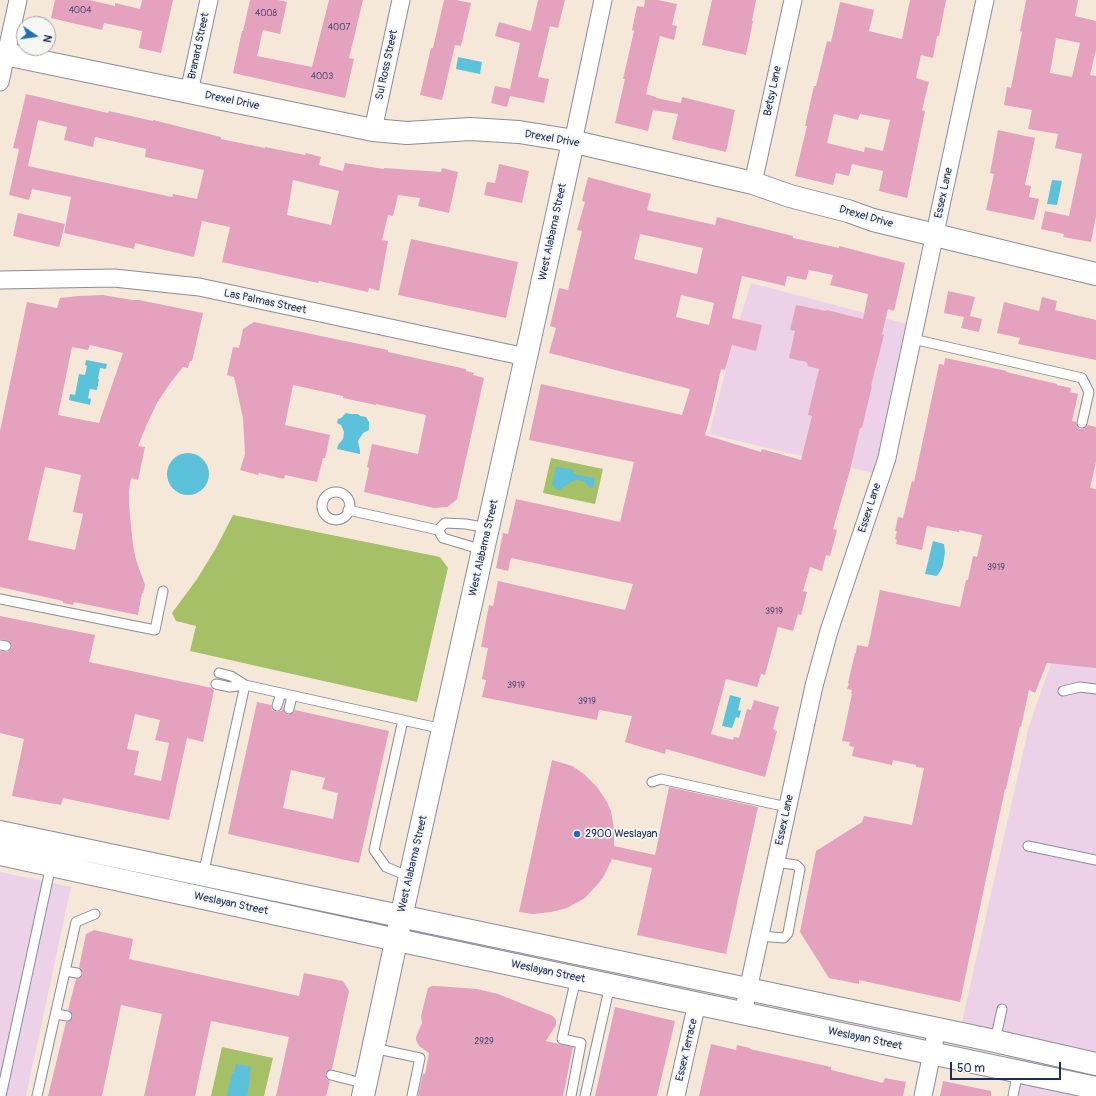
<!DOCTYPE html>
<style>
body{margin:0}
#map{position:relative;width:1096px;height:1096px;overflow:hidden;background:#f5e8d8;font-family:Pangolin,sans-serif}
canvas{display:block}
.north{position:absolute;left:16px;top:16px;width:40px;height:40px;box-sizing:border-box;background:#f6f6f2;border:1px solid #9ea6b7;border-radius:50%;rotate:103deg;font-size:11px;font-weight:700;line-height:16px;text-align:center;color:#1b2f5e}
.north::after{content:'';display:block;margin:auto;width:14px;height:18px;background:#1f6fb2;clip-path:polygon(50% 0,100% 100%,50% 72%,0 100%)}
.scale{position:absolute;left:950px;top:1062px;width:111px;height:18px;box-sizing:border-box;border:2px solid #1b2f5e;border-top:0;padding-left:5px;font-size:12px;line-height:14px;white-space:nowrap;color:#1b2f5e;-webkit-text-stroke:3px #f6f6f2;paint-order:stroke}
</style>
<div id="map">
<canvas width="1096" height="1096"></canvas>
<div class="north">N</div>
<div class="scale">50 m</div>
</div>
<script>
const ctx = document.querySelector('canvas').getContext('2d');
ctx.lineJoin = 'round';
function fillPath(path, color) { ctx.fillStyle = color; ctx.fill(path, 'evenodd'); }
const toPath = rows => new Path2D(rows.map(r => 'M' + r).join(''));
function strokePath(path, color, width, dash) { ctx.strokeStyle = color; ctx.lineWidth = width; ctx.lineCap = dash ? 'butt' : 'round'; ctx.setLineDash(dash || []); ctx.stroke(path); }
function write(font, color, halo, rows, align = 'center') {
  ctx.font = font + ' Pangolin,sans-serif'; ctx.lineWidth = 3.5; ctx.setLineDash([]); ctx.textBaseline = 'middle'; ctx.strokeStyle = halo; ctx.fillStyle = color; for (const [text, x, y, turn = 0] of rows) {
    ctx.save(); ctx.translate(x, y); ctx.rotate((+turn || 0) * Math.PI / 180); ctx.textAlign = isNaN(turn) ? turn : align; if (halo) ctx.strokeText(text, 0, 0); ctx.fillText(text, 0, 0); ctx.restore();
  }
}
const built = toPath([
 [751,283,907,324,890,404,873,473,709,434,736,331],
 [1096,492,1096,1096,1018,1096,1029,1041,961,1026,1029,726,1062,632],
 [0,872,71,887,26,1096,0,1096]
]);
const green = toPath([
 [551,458,603,469,595,504,543,493],
 [233,515,440,557,448,568,417,702,190,651,196,626,176,621,172,613,197,579,216,548],
 [222,1047,273,1058,264,1096,211,1096]
]);
const water = toPath([
 [458,57,482,62,480,74,456,69],
 [1052,180,1062,181,1057,205,1047,204],
 [86,360,107,364,106,369,100,368,98,379,99,379,97,390,90,389,88,398,91,399,90,405,69,400,70,394,75,395,79,374,85,375,87,366,85,365],
 [346,413,351,414,358,414,360,416,366,417,369,422,369,430,363,433,358,441,360,451,360,454,337,449,338,445,343,439,344,432,341,425,337,423,338,419,341,418],
 '167 474a21 21 0 1 1 42 0a21 21 0 1 1-42 0Z',
 [556,467,572,469,574,473,577,475,594,478,595,481,593,487,590,488,584,481,576,480,571,482,559,490,553,487,552,484],
 [933,541,944,544,945,552,943,565,941,570,937,576,925,574],
 [730,695,741,698,738,710,741,711,739,718,736,717,732,728,722,726],
 [236,1064,251,1067,249,1079,250,1079,247,1096,227,1096,232,1073,234,1073]
]);
const building = toPath([
 [55,0,89,0,115,6,115,3,140,9,142,0,173,0,161,53,139,48,142,31,104,23,102,30,51,18],
 [250,0,278,0,287,2,280,34,263,30,257,56,312,67,329,0,363,0,349,58,354,59,345,98,233,73,242,31,243,31],
 [444,0,456,0,471,3,461,46,455,45,442,100,420,95,431,48,433,48],
 [538,0,565,0,558,28,550,26,538,77,549,79,544,103,510,96,507,107,491,103,495,86,510,89,520,43,495,36,499,22,531,31],
 [645,0,658,0,677,4,672,25,677,26,674,40,660,36,646,94,656,97,656,98,681,103,682,97,735,110,726,152,672,139,678,114,653,110,648,131,615,123,625,79,623,79,634,31,632,30,637,6,644,7],
 [712,0,756,0,752,21,753,21,746,55,702,45],
 [910,0,946,0,939,36,937,36,933,58,921,55,916,78,929,82,922,110,925,111,907,198,879,191,883,171,852,164,849,176,836,173,833,185,795,176,807,126,805,126,814,86,816,86,827,41,831,42,840,2,874,10,869,31,902,39],
 [834,114,858,120,860,114,890,120,883,151,865,147,864,152,827,143],
 [1026,0,1078,0,1075,16,1096,21,1096,50,1090,75,1096,76,1096,216,1091,242,1063,237,1064,234,1041,229,1045,211,1069,216,1082,154,1055,148,1058,134,1028,129,1032,110,1004,105,1007,87,1011,88,1022,32,1020,31],
 [1056,38,1080,43,1072,77,1050,73],
 [26,94,108,113,109,111,153,121,153,120,221,137,221,139,265,148,265,147,305,155,306,153,321,157,319,165,343,171,345,163,384,169,384,168,441,172,442,168,458,172,449,213,418,206,420,198,398,195,393,216,388,215,382,240,388,241,379,291,369,288,368,292,319,281,318,283,222,262,230,227,202,221,194,257,135,243,134,249,64,233,71,197,32,189,29,200,9,195,19,149,13,148],
 [38,120,67,127,64,140,93,147,95,137,146,149,145,157,204,170,197,199,173,194,172,197,28,166],
 [293,180,339,191,331,225,287,215],
 [998,130,1035,138,1025,185,1031,186,1029,197,1039,199,1034,220,986,210,994,174,990,173],
 [499,164,529,171,522,203,484,195,487,182,495,183],
 [588,177,651,194,647,210,715,225,717,217,793,236,793,238,839,248,839,246,905,263,894,311,888,309,882,334,884,335,871,386,872,386,862,428,860,428,849,474,833,529,837,530,830,556,826,555,822,571,810,567,803,591,807,592,801,615,798,614,793,631,778,627,765,675,761,674,757,687,726,679,711,734,733,740,734,737,739,738,747,709,751,710,754,700,779,707,773,729,777,731,765,777,666,749,665,754,625,742,632,716,599,710,597,720,482,697,486,680,482,679,488,648,481,647,489,605,493,606,498,581,625,610,633,584,511,558,508,571,496,568,503,533,508,534,516,499,620,522,634,462,529,440,541,384,682,415,690,389,549,353,556,328,550,326,559,288,568,290,582,231,577,230,585,202,582,201],
 [640,234,703,248,697,274,634,259],
 [809,270,833,275,830,285,868,294,863,319,827,310,826,311,796,305,790,330,795,331,789,358,806,362,808,364,807,366,819,369,808,415,812,416,801,460,762,449,761,452,705,435,711,414,721,369,725,370,732,345,756,351,762,325,732,318,742,276,785,286,787,276,806,280],
 [681,295,714,303,709,325,676,317],
 [18,213,65,224,59,247,13,236],
 [411,239,518,262,506,318,398,295],
 [948,291,975,297,970,316,982,319,979,332,961,328,964,317,944,313],
 [103,295,133,300,139,300,203,313,192,361,190,361,188,368,183,367,171,382,157,403,147,424,138,446,145,447,138,480,131,478,129,491,129,505,133,546,136,560,145,585,143,594,142,593,138,615,74,602,73,605,63,603,63,601,0,587,0,431,27,302,57,308,60,298,78,296],
 [90,345,123,353,99,423,58,415,72,347,88,350],
 [45,467,81,475,73,512,83,514,75,550,28,540],
 [1042,297,1057,301,1055,310,1096,320,1096,360,1018,344,1020,338,997,333,1004,302,1039,311],
 [254,322,388,350,388,352,466,369,466,371,474,373,473,375,484,378,457,499,454,502,447,507,434,508,364,492,369,468,367,467,372,444,418,454,426,415,376,404,376,405,343,398,343,396,293,385,285,425,330,435,325,458,323,458,317,482,285,475,284,479,259,473,258,475,240,470,245,454,243,418,234,377,227,375,233,347,239,348,243,329],
 [945,358,1007,371,1006,372,1057,384,1057,385,1071,388,1070,392,1078,394,1072,421,1076,422,1078,427,1080,429,1084,429,1088,425,1096,427,1096,462,1090,488,1096,489,1096,668,1047,663,1035,693,1029,690,1021,727,1020,726,1006,789,1005,789,960,1002,859,980,859,984,829,978,800,932,816,851,862,822,864,816,912,825,924,768,916,767,916,765,893,760,892,765,852,756,854,747,849,746,850,742,842,741,852,694,851,693,852,690,847,689,849,684,848,683,855,653,856,653,857,645,868,647,880,590,960,607,966,580,968,580,973,556,977,557,982,535,959,530,959,532,927,526,922,550,896,544,897,540,895,539,897,531,895,531,898,517,903,518,912,481,914,482,939,364,944,365],
 [0,616,95,635,89,662,212,688,214,690,203,742,187,738,169,820,63,798,61,805,12,796,24,739,0,733,0,651,8,652,10,650,12,647,11,644,9,641,0,639],
 [135,714,160,720,155,740,169,743,161,781,134,775,139,751,127,749],
 [257,702,271,705,272,710,276,712,281,711,283,708,285,713,288,715,293,713,295,710,389,731,359,863,228,834],
 [291,770,325,778,322,789,338,793,333,819,283,808],
 [552,760,572,766,584,774,597,787,607,802,611,811,614,829,614,846,655,855,669,787,758,807,726,954,637,935,652,868,612,859,604,876,597,885,585,898,567,908,551,912,533,914,519,912],
 [94,930,133,939,129,959,299,996,304,973,343,981,349,991,332,1069,327,1071,325,1074,327,1079,330,1081,326,1096,276,1096,289,1037,211,1021,195,1096,144,1096,162,1014,121,1005,102,1096,48,1096,66,1022,69,1021,73,1017,72,1014,68,1010,76,979,79,978,83,974,82,971,79,967,86,934],
 [437,986,477,989,498,994,553,1016,556,1020,556,1025,546,1041,573,1047,563,1096,418,1096,423,1074,425,1074,429,1053,419,1046,416,1040,416,1037,422,1023,421,1016,428,988,432,986],
 [615,1007,675,1021,657,1096,595,1096],
 [711,1044,736,1050,737,1045,750,1048,750,1049,831,1067,831,1070,883,1083,885,1078,906,1082,903,1096,699,1096],
 [943,1081,991,1091,991,1096,940,1096]
]);
const service = toPath([
 [913,339,1082,378,1089,392,1082,423],
 '322 506a14 14 0 1 1 28 0a14 14 0 1 1-28 0Z',
 [348,510,438,530,443,538,483,550],
 [438,530,445,523,466,524,488,528],
 [0,599,155,630,163,591],
 [0,645,6,646],
 [219,673,231,676,245,685],
 [216,684,230,687,245,685,443,729],
 [1063,691,1080,687,1096,689],
 [277,706,281,693],
 [289,709,292,696],
 [403,720,374,850,386,867,410,877],
 [652,782,661,779,787,807],
 [1028,846,1096,860],
 [203,875,245,685],
 [760,936,784,938,788,933,800,869,796,865,776,862],
 [65,971,77,973],
 [56,1014,67,1016],
 [995,1041,1002,1009],
 [373,1048,420,1058,412,1096],
 [331,1075,366,1084],
 [1,1096,51,865],
 [37,1096,76,922,95,914],
 [571,1096,581,1043,562,1039,576,978],
 [585,1096,610,985],
 [1013,1096,1018,1071]
]);
const minor = toPath([
 [0,82,18,0],
 [189,92,209,0],
 [373,130,401,0],
 [573,142,603,0],
 [753,183,793,0],
 [0,280,114,278,199,287,526,357],
 [743,1013,814,686,829,631,887,458,890,443,985,0],
 [676,1096,697,1003],
 [923,1096,937,1029]
]);
const tertiary = toPath([
 [0,53,373,130,407,133,470,129,519,132,562,139,753,183,790,196,848,211,873,220,1096,274],
 [363,1096,404,904,526,357,573,142]
]);
const secondary = toPath([
 [0,832,995,1041,1096,1064],
 [0,854,397,940,1096,1088]
]);
const markers = [
 [577,834,4,"#1f6fb2"]
];
const numberNames = [
 ["4004",80,11],
 ["4008",266,14],
 ["4007",339,28],
 ["4003",322,77],
 ["3919",996,568],
 ["3919",774,612],
 ["3919",516,686],
 ["3919",587,702],
 ["2929",484,1042]
];
const streetNames = [
 ["Branard Street",199,46,-78],
 ["Sul Ross Street",387,65,-78],
 ["Betsy Lane",773,91,-78],
 ["Drexel Drive",232,101,12],
 ["Drexel Drive",552,139,10],
 ["Essex Lane",944,193,-78],
 ["Drexel Drive",866,217,16],
 ["West Alabama Street",553,232,-78],
 ["Las Palmas Street",265,302,12],
 ["Essex Lane",870,508,-72],
 ["West Alabama Street",484,548,-77],
 ["Essex Lane",785,820,-78],
 ["West Alabama Street",413,864,-77],
 ["Weslayan Street",231,904,12],
 ["Weslayan Street",548,972,12],
 ["Weslayan Street",865,1039,12],
 ["Essex Terrace",687,1050,-77]
];
const poiNames = [
 ["2900 Weslayan",585,834]
];
fillPath(built, '#edd1e9');
fillPath(green, '#a5c067');
fillPath(water, '#5cc1da');
fillPath(building, '#e5a2bf');
strokePath(service, '#888c9b', 11);
strokePath(minor, '#888c9b', 19);
strokePath(tertiary, '#888c9b', 24);
strokePath(secondary, '#888c9b', 24);
strokePath(service, '#fff', 9);
strokePath(minor, '#fff', 17);
strokePath(tertiary, '#fff', 22);
strokePath(secondary, '#fff', 22);
for (const [x, y, r, color] of markers) { const dot = new Path2D(); dot.arc(x, y, r, 0, 2 * Math.PI); ctx.fillStyle = color; ctx.fill(dot); strokePath(dot, '#f6f6f2', 1.5); }
write('9px', '#4e4c76', null, numberNames);
write('11px', '#1b2f5e', '#f6f6f2', streetNames);
write('11px', '#1b2f5e', '#f6f6f2', poiNames, 'left');
</script>
